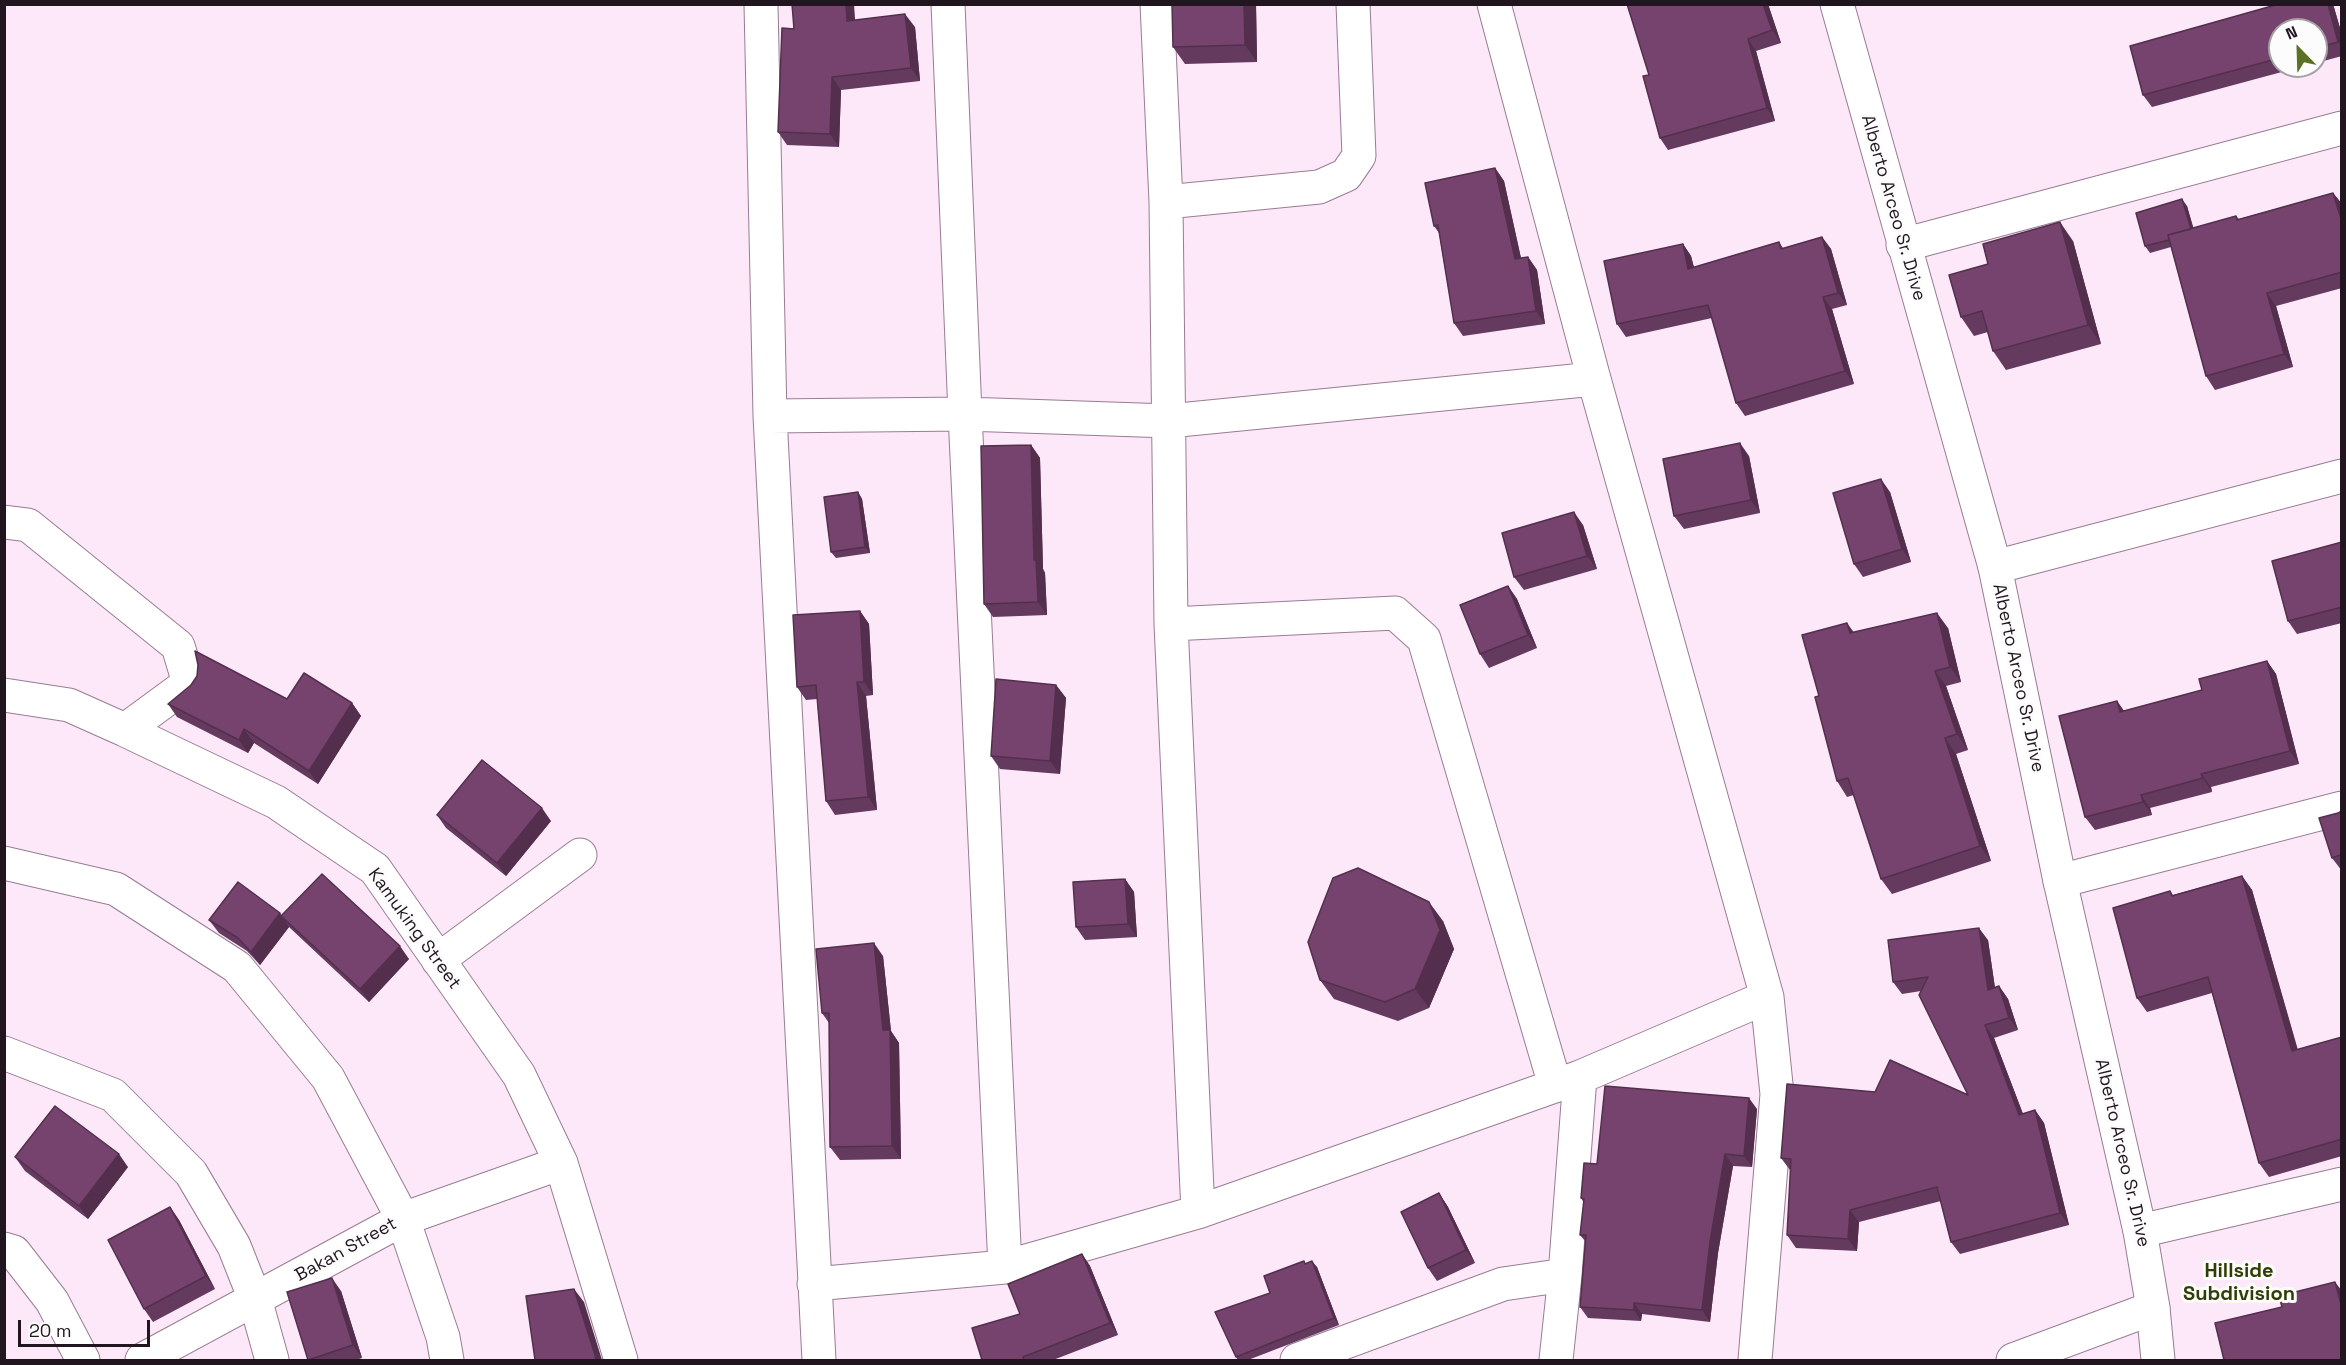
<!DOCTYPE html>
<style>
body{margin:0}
#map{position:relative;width:2346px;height:1365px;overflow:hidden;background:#fce8f8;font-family:"Space Grotesk",sans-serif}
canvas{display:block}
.frame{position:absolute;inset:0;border:6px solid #21161f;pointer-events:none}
.north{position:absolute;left:2268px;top:18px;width:60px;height:60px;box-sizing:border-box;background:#fcfcfc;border:2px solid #a4a0a4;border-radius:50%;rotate:337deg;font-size:16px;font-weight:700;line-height:24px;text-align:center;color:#21161f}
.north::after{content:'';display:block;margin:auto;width:21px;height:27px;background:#5c7223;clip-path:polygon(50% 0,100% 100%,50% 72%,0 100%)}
.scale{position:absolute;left:18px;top:1320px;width:132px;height:27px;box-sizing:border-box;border:3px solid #21161f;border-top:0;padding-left:8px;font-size:18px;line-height:21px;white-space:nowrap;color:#21161f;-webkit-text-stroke:4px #fcfcfc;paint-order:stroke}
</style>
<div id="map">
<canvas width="2346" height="1365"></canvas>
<div class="frame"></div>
<div class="north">N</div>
<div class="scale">20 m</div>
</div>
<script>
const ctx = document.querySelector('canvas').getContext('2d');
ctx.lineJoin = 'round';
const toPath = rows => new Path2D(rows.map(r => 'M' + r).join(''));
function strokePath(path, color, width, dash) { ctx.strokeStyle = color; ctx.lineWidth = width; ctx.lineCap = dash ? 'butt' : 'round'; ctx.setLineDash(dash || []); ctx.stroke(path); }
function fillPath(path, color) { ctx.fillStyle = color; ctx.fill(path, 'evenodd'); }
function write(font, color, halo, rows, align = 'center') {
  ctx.font = font + ' "Space Grotesk",sans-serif'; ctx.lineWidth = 6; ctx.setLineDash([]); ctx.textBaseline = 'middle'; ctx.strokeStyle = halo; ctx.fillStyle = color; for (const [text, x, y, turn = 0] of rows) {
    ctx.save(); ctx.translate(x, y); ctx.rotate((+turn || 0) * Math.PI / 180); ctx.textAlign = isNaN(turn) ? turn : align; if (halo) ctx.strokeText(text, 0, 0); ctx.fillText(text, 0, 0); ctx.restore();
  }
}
const street = toPath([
 [761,4,770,416,819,1360],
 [948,4,965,414,1005,1267],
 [1157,4,1166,202,1171,624,1198,1212],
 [1494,4,1594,379,1767,997,1777,1094,1755,1360],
 [1166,202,1319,187,1346,175,1359,156,1353,4],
 [1903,245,2342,128],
 [770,416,965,414,1169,421,1594,379],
 [4,522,28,525,178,646,189,683,125,730],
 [1995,567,2342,476],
 [1171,624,1395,613,1424,639,1555,1085],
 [4,695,69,705,125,730,276,802,375,869,519,1075,561,1163,621,1360],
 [4,863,116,889,237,967,328,1078,403,1219,443,1337,447,1360],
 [2060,881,2342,808],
 [438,960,580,855],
 [4,1053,113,1095,191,1173,234,1246,255,1299,272,1360],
 [2140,1231,2342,1184],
 [4,1249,14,1252,52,1301,83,1360],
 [814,1284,1005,1267,1198,1212,1580,1077,1767,997],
 [142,1360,403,1219,561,1163],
 [1297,1360,1503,1284,1565,1275],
 [1556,1360,1565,1275,1580,1077],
 [2013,1360,2153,1308]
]);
const secondary = toPath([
 [1837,4,1995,567,2060,881,2140,1231,2153,1308,2158,1360]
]);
const wall = toPath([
 [1172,4,1256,4,1257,62,1185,64,1173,47],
 [1627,4,1768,4,1781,43,1756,51,1775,121,1668,150,1660,138,1649,75],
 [2279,4,2333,4,2342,35,2342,56,2316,63,2316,30,2280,30,2280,66,2304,66,2152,107,2143,95,2130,46],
 [855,20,915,27,920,81,841,90,839,147,787,145,778,132,794,29],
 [1495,168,1504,181,1521,258,1528,257,1537,270,1545,324,1463,336,1454,323,1439,233,1434,226],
 [2333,193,2342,204,2342,288,2276,306,2293,367,2215,390,2206,376,2171,247,2150,253,2145,246,2187,206,2193,228,2236,216,2239,219],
 [1822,237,1831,249,1847,305,1832,309,1854,384,1745,416,1736,403,1712,318,1626,337,1617,324,1683,244,1691,256,1694,267,1779,242,1783,248],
 [2073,241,2101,344,2006,370,1993,351,1988,332,1974,336,1961,317],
 [1031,445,1040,458,1043,569,1045,573,1047,615,993,617,984,604],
 [1749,456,1760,513,1684,529,1674,516],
 [858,492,862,499,870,553,836,558,831,552],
 [1890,492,1911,562,1863,577,1854,564],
 [1583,525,1597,569,1524,590,1514,577],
 [2342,542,2342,623,2297,634,2288,621],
 [1508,586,1517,599,1537,648,1489,668,1480,654],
 [860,611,869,624,873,695,866,696,877,810,835,815,826,801,817,699,806,700,797,687],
 [1948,628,1961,682,1946,686,1968,750,1956,754,1991,861,1892,894,1881,879,1854,795,1847,797,1837,781,1819,696,1854,632],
 [2267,661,2276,674,2299,764,2211,787,2212,792,2150,808,2152,815,2095,830,2085,817,2117,701,2124,711,2202,690],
 [1056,685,1066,698,1060,774,1000,769,991,756],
 [287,699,352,703,361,716,318,784,254,743,248,753,177,717,168,704],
 [2342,811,2342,871,2332,858,2338,813],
 [437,815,551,821,506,876,446,828],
 [2242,876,2252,890,2298,1050,2342,1037,2342,1156,2269,1177,2259,1163,2212,993,2147,1012,2137,998,2170,891,2173,895],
 [1125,879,1134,892,1137,937,1085,940,1076,927],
 [282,916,409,959,369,1002,289,927,260,965,247,951,219,933,209,920],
 [1443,921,1454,949,1429,1008,1398,1021,1334,999,1320,980],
 [1988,940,1995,988,1999,986,2008,999,2018,1030,1994,1038,2023,1114,2035,1110,2044,1123,2069,1225,1960,1254,1951,1242,1941,1201,1859,1222,1857,1251,1796,1248,1787,1235,1791,1170,1790,1170,1781,1158,1875,1092,1968,1095,1921,991,1902,994,1893,982],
 [883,956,891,1031,899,1043,901,1159,840,1160,830,1147,829,1023,822,1013],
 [1757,1109,1752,1167,1733,1166,1718,1253,1710,1322,1642,1314,1641,1321,1588,1318,1580,1307,1585,1241,1580,1235,1584,1203,1581,1198,1597,1164],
 [15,1157,128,1167,88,1219,25,1171],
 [1439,1193,1448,1207,1475,1263,1437,1281,1428,1268],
 [170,1207,179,1220,215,1289,153,1322,144,1309],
 [1082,1254,1090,1266,1118,1335,1053,1360,982,1360,1020,1314],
 [1306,1263,1317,1267,1339,1325,1248,1360,1238,1360,1236,1357,1270,1293],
 [341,1291,362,1358,356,1360,308,1360]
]);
const shadedWall = toPath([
 [846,4,854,4,856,34,847,21],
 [1244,4,1256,4,1257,62,1245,45],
 [1763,4,1768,4,1781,43,1772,30],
 [2328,4,2333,4,2342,35,2342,47,2338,42],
 [905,14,915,27,920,81,911,68],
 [1748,39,1756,51,1775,121,1767,108],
 [832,77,841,90,839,147,830,134],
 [1495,168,1504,181,1524,272,1515,259],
 [2333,193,2342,204,2342,222],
 [2182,199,2187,206,2197,240,2192,233],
 [2060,222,2073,241,2101,344,2088,325],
 [1822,237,1831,249,1847,305,1838,293],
 [1683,244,1691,256,1697,281,1688,269],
 [1528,257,1537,270,1545,324,1536,311],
 [2267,293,2276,306,2293,367,2284,354],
 [1823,297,1832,309,1854,384,1845,371],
 [1740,443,1749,456,1760,513,1751,500],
 [1031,445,1040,458,1043,569,1045,573,1047,615,1038,602,1034,560],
 [1881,479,1890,492,1911,562,1902,549],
 [858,492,862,499,870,553,865,547],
 [1574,512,1583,525,1597,569,1587,556],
 [1508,586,1517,599,1537,648,1528,635],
 [860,611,869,624,873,695,864,682],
 [1937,613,1948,628,1961,682,1950,667],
 [1847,623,1858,638,1850,633],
 [2267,661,2276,674,2299,764,2290,751],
 [1935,671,1946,686,1968,750,1957,734],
 [857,682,866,696,877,810,868,797],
 [1056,685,1066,698,1060,774,1050,761],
 [2117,701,2126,714,2120,712],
 [352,703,361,716,318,784,309,771],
 [244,729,254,743,248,753,239,740],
 [1945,738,1956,754,1991,861,1980,846],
 [2201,774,2211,787,2212,792,2203,778],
 [2141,795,2150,808,2152,815,2143,802],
 [542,808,551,821,506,876,497,863],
 [2242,876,2252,890,2302,1066,2292,1051],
 [1125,879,1134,892,1137,937,1128,924],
 [1429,902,1443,921,1454,949,1429,1008,1415,989],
 [280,913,289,927,260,965,251,952],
 [1979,928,1988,940,1997,1002,1988,990],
 [874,943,883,956,891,1031,899,1043,901,1159,892,1146,883,1030],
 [400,946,409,959,369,1002,360,989],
 [1999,986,2008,999,2018,1030,2009,1018],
 [1985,1025,1994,1038,2028,1127,2019,1115],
 [1749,1098,1757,1109,1752,1167,1744,1156],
 [2035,1110,2044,1123,2069,1225,2060,1213],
 [119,1154,128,1167,88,1219,79,1206],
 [1725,1154,1733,1166,1718,1253,1710,1322,1702,1310,1710,1242],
 [1439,1193,1448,1207,1475,1263,1466,1250],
 [170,1207,179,1220,215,1289,206,1276],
 [1850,1210,1859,1222,1857,1251,1848,1239],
 [1082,1254,1090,1266,1118,1335,1110,1323],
 [1312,1261,1317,1267,1339,1325,1334,1318],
 [332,1278,341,1291,362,1358,353,1345],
 [2335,1282,2342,1291,2342,1308],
 [574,1289,584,1302,602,1360,596,1360],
 [1634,1303,1642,1314,1641,1321,1634,1310]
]);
const building = toPath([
 [792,4,846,4,847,21,905,14,911,68,832,77,830,134,778,132,782,28,794,29,792,4],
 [1172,4,1244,4,1245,45,1173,47,1172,4],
 [1627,4,1763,4,1772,30,1748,39,1767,108,1660,138,1643,76,1649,75,1627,4],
 [2279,4,2328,4,2338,42,2316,48,2316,30,2280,30,2280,58,2143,95,2130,46,2279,4],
 [1495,168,1515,259,1528,257,1536,311,1454,323,1438,225,1434,226,1425,183,1495,168],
 [2333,193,2342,222,2342,272,2267,293,2284,354,2206,376,2168,235,2236,216,2237,220,2333,193],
 [2182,199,2191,229,2168,235,2169,240,2145,246,2136,213,2182,199],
 [2060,222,2088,325,1993,351,1982,311,1961,317,1949,275,1988,264,1983,244,2060,222],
 [1822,237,1838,293,1823,297,1845,371,1736,403,1708,305,1617,324,1604,261,1683,244,1688,269,1779,242,1781,249,1822,237],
 [1740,443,1751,500,1674,516,1663,459,1740,443],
 [1031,445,1034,560,1036,560,1038,602,984,604,981,446,1031,445],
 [1881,479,1902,549,1854,564,1833,493,1881,479],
 [858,492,865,547,831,552,824,497,858,492],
 [1574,512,1587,556,1514,577,1502,533,1574,512],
 [2342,542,2342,607,2288,621,2272,561,2342,542],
 [1508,586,1528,635,1480,654,1460,605,1508,586],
 [860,611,864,682,857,682,868,797,826,801,816,685,797,687,793,615,860,611],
 [1937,613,1950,667,1935,671,1957,734,1945,738,1980,846,1881,879,1848,778,1837,781,1815,697,1819,696,1802,635,1847,623,1850,633,1937,613],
 [195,651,287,699,304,673,352,703,309,771,244,729,239,740,168,704,191,685,197,676,198,665,195,651],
 [2267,661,2290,751,2201,774,2203,778,2141,795,2143,802,2085,817,2059,716,2117,701,2120,712,2202,690,2199,679,2267,661],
 [996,679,1056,685,1050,761,991,756,996,679],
 [482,760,542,808,497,863,437,815,482,760],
 [2342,811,2342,859,2340,855,2332,858,2319,818,2338,813,2342,811],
 [1358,868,1429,902,1440,930,1415,989,1385,1002,1320,980,1308,942,1333,878,1358,868],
 [322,874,400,946,360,989,281,916,322,874],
 [2242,876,2292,1051,2342,1037,2342,1139,2259,1163,2208,977,2137,998,2113,908,2170,891,2172,896,2242,876],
 [1125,879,1128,924,1076,927,1073,882,1125,879],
 [238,882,280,913,251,952,238,938,209,920,238,882],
 [1979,928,1988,990,1999,986,2009,1018,1985,1025,2019,1115,2035,1110,2060,1213,1951,1242,1937,1187,1850,1210,1848,1239,1787,1235,1791,1159,1781,1158,1787,1084,1875,1092,1890,1060,1968,1095,1919,995,1928,977,1893,982,1888,940,1979,928],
 [874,943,883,1030,890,1030,892,1146,830,1147,829,1013,822,1013,816,949,874,943],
 [1605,1086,1749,1098,1744,1156,1725,1154,1710,1242,1702,1310,1634,1303,1634,1310,1580,1307,1586,1235,1580,1235,1584,1199,1581,1198,1584,1163,1597,1164,1605,1086],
 [55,1106,119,1154,79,1206,15,1157,55,1106],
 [1439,1193,1466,1250,1428,1268,1401,1212,1439,1193],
 [170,1207,206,1276,144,1309,108,1240,170,1207],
 [1082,1254,1110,1323,1023,1357,1024,1360,982,1360,972,1328,1020,1314,1008,1284,1082,1254],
 [1304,1261,1305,1264,1312,1261,1334,1318,1236,1357,1215,1312,1270,1293,1264,1276,1304,1261],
 [332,1278,353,1345,308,1360,287,1292,332,1278],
 [2335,1282,2342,1308,2342,1360,2224,1360,2215,1323,2282,1307,2279,1296,2335,1282],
 [574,1289,595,1355,596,1360,535,1360,526,1296,574,1289]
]);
const streetNames = [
 ["Alberto Arceo Sr. Drive",1893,208,74],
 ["Alberto Arceo Sr. Drive",2018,678,78],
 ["Kamuking Street",414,929,54],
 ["Alberto Arceo Sr. Drive",2122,1153,77],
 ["Bakan Street",346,1250,-29]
];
const neighbourhoodNames = [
 ["Hillside",2239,1272],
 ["Subdivision",2239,1295]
];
strokePath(street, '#997c93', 35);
strokePath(secondary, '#997c93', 35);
strokePath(street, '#fff', 33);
strokePath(secondary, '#fff', 33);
fillPath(wall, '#653a5f');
fillPath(shadedWall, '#532f4d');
fillPath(building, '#76436e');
strokePath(building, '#532f4d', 1.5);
write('18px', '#21161f', '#fcfcfc', streetNames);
write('bold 20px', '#303e04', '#fcfcfc', neighbourhoodNames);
</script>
